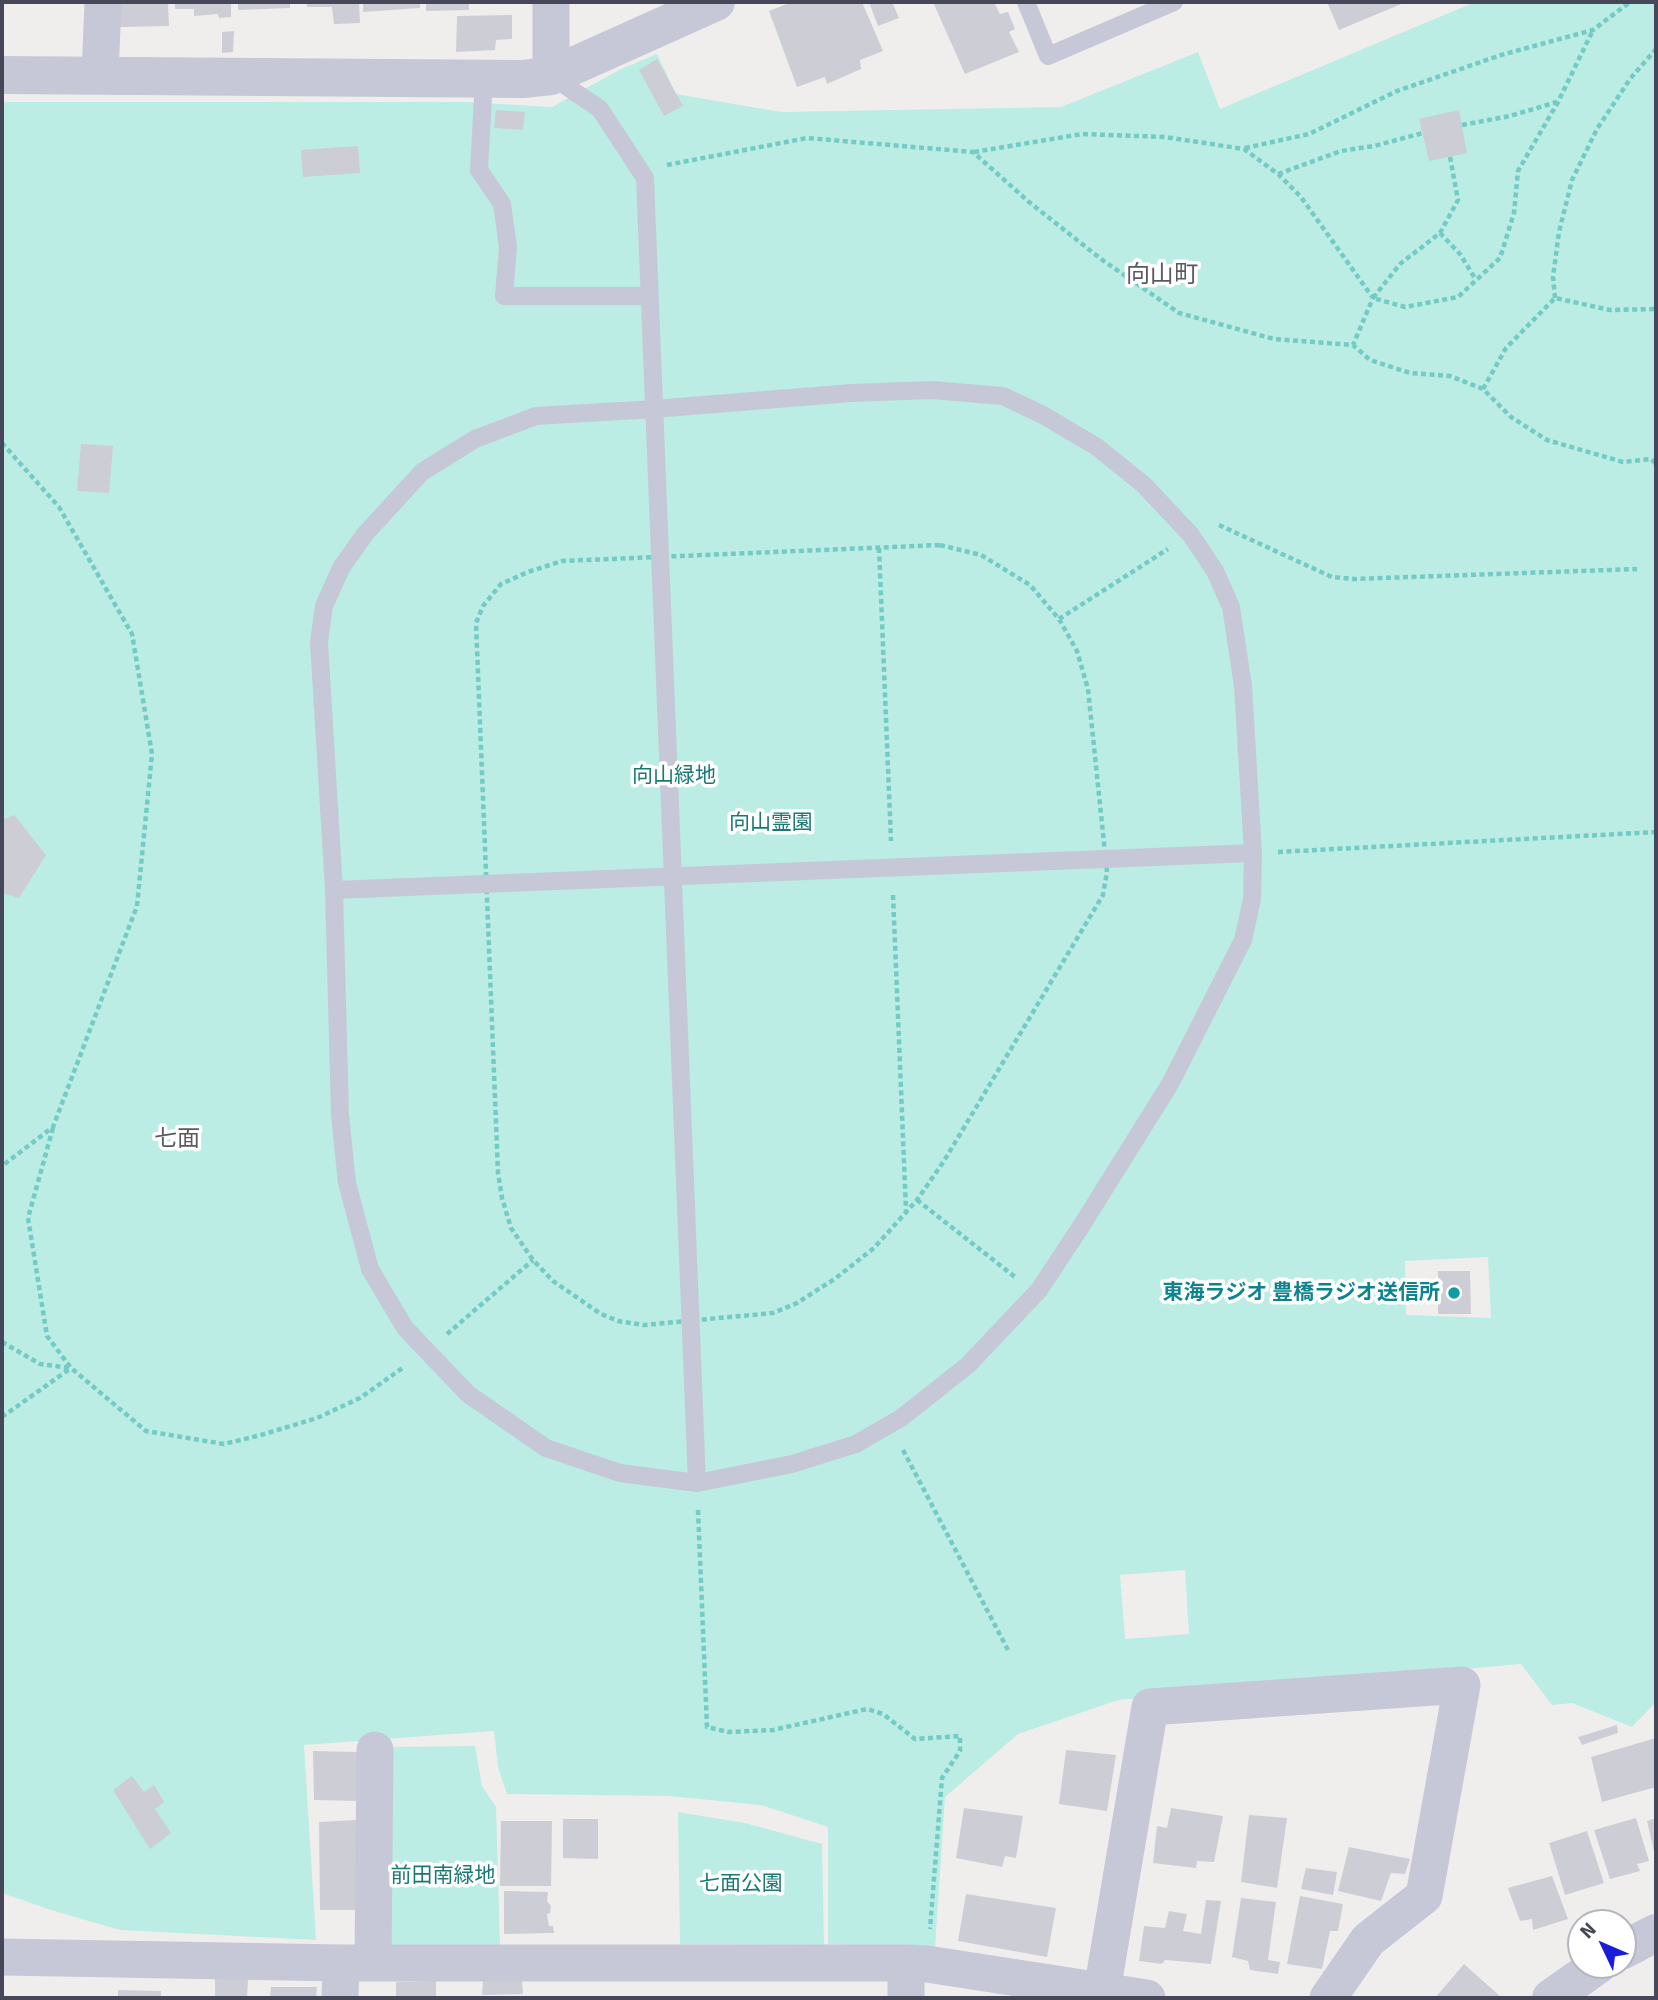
<!DOCTYPE html>
<meta charset="utf-8">
<style>
body{margin:0}
#map{position:relative;width:1658px;height:2000px;overflow:hidden;background:#f0eeed;font-family:Signika,sans-serif}
canvas{display:block}
.frame{position:absolute;inset:0;border:4px solid #46485a;pointer-events:none}
.north{position:absolute;left:1567px;top:1909px;width:70px;height:70px;box-sizing:border-box;background:#fff;border:2px solid #b5b6bd;border-radius:50%;rotate:314deg;font-size:19px;font-weight:700;line-height:28px;text-align:center;color:#46485a}
.north::after{content:'';display:block;margin:auto;width:24px;height:32px;background:#1c1ddb;clip-path:polygon(50% 0,100% 100%,50% 72%,0 100%)}
</style>
<div id="map">
<canvas width="1658" height="2000"></canvas>
<div class="frame"></div>
<div class="north">N</div>
</div>
<script>
const ctx = document.querySelector('canvas').getContext('2d');
ctx.lineJoin = 'round';
function fillPath(path, color) { ctx.fillStyle = color; ctx.fill(path, 'evenodd'); }
const toPath = rows => new Path2D(rows.map(r => 'M' + r).join(''));
function strokePath(path, color, width, dash) { ctx.strokeStyle = color; ctx.lineWidth = width; ctx.lineCap = dash ? 'butt' : 'round'; ctx.setLineDash(dash || []); ctx.stroke(path); }
function write(font, color, halo, rows, align = 'center') {
  ctx.font = font + ' Signika,"Noto Sans JP",sans-serif'; ctx.lineWidth = 7; ctx.setLineDash([]); ctx.textBaseline = 'middle'; ctx.strokeStyle = halo; ctx.fillStyle = color; for (const [text, x, y, turn = 0] of rows) {
    ctx.save(); ctx.translate(x, y); ctx.rotate((+turn || 0) * Math.PI / 180); ctx.textAlign = isNaN(turn) ? turn : align; if (halo) ctx.strokeText(text, 0, 0); ctx.fillText(text, 0, 0); ctx.restore();
  }
}
const green = toPath([
 [1475,2,1656,2,1656,1702,1632,1727,1572,1703,1552,1705,1521,1664,1118,1700,1018,1734,945,1797,935,1948,828,1944,828,1827,761,1805,669,1796,507,1794,498,1767,494,1731,304,1745,316,1940,120,1930,51,1910,2,1893,2,102,467,102,552,107,621,69,657,54,676,94,781,112,1061,107,1198,52,1220,109],
 [1488,1257,1491,1318,1406,1315,1405,1261],
 [1185,1570,1189,1634,1125,1639,1120,1575],
 [475,1746,482,1786,496,1807,500,1946,390,1946,385,1747],
 [678,1812,745,1823,822,1844,824,1945,680,1944]
]);
const building = toPath([
 [120,2,168,2,169,26,120,27],
 [175,2,231,2,231,17,219,18,218,14,194,16,194,9,175,9],
 [238,2,290,2,290,8,238,10],
 [307,2,359,2,360,23,334,24,332,7,307,7],
 [363,2,420,2,420,8,363,12],
 [426,2,469,2,469,10,426,11],
 [792,2,862,2,883,51,860,60,861,69,827,84,825,77,797,87,769,11],
 [869,2,892,2,899,18,878,26],
 [933,2,994,2,1000,14,1008,12,1015,29,1009,32,1019,52,965,74],
 [1327,2,1406,2,1339,30],
 [512,15,512,39,496,40,495,50,456,52,457,16],
 [234,31,233,52,222,53,222,32],
 [657,59,683,106,664,116,639,70],
 [496,110,525,112,523,130,494,128],
 [1459,110,1467,153,1429,161,1419,119],
 [358,146,360,173,303,177,301,150],
 [81,444,113,446,109,493,77,491],
 [14,815,46,855,19,898,2,893,2,820],
 [1438,1271,1470,1271,1471,1314,1438,1314],
 [1617,1725,1618,1733,1582,1745,1578,1737],
 [1656,1738,1656,1787,1602,1802,1591,1757],
 [1066,1750,1116,1755,1107,1811,1059,1804],
 [313,1751,358,1752,358,1801,314,1800],
 [132,1776,144,1792,154,1785,164,1802,155,1809,171,1833,150,1849,113,1790],
 [964,1808,1023,1816,1016,1858,1005,1856,1002,1867,956,1858],
 [1171,1808,1223,1816,1214,1862,1197,1861,1196,1868,1153,1863,1157,1826,1167,1828],
 [1249,1815,1287,1818,1277,1888,1241,1882],
 [1636,1818,1649,1861,1637,1864,1640,1871,1610,1879,1594,1830],
 [1656,1818,1656,1855,1655,1856,1647,1821],
 [563,1819,598,1819,598,1859,563,1858],
 [356,1820,356,1910,320,1910,319,1822],
 [501,1821,552,1821,551,1886,500,1886],
 [1587,1831,1604,1883,1565,1895,1549,1843],
 [1349,1847,1410,1859,1405,1874,1391,1873,1381,1901,1338,1891],
 [1306,1868,1337,1872,1333,1895,1301,1889],
 [1552,1876,1568,1919,1533,1930,1532,1919,1520,1921,1508,1888],
 [504,1891,548,1892,547,1901,551,1906,550,1913,547,1914,549,1926,553,1926,554,1933,504,1934],
 [966,1894,1056,1908,1047,1957,958,1941],
 [1300,1896,1343,1904,1338,1931,1330,1931,1322,1969,1287,1964],
 [1241,1898,1276,1902,1268,1960,1280,1962,1278,1974,1250,1970,1248,1961,1232,1957],
 [1206,1900,1221,1901,1211,1964,1165,1960,1162,1964,1139,1961,1144,1926,1165,1928,1169,1911,1187,1914,1183,1931,1201,1934],
 [1464,1964,1502,1998,1435,1998],
 [215,1979,248,1979,247,1998,215,1998],
 [483,1979,522,1980,523,1994,482,1995],
 [436,1981,436,1998,396,1998,396,1982],
 [271,1987,317,1987,316,1998,270,1998],
 [118,1990,161,1991,161,1998,118,1998]
]);
const path = toPath([
 [1462,125,1510,116,1557,102],
 [1245,148,1309,134,1397,91,1501,55,1593,30,1630,2],
 [974,152,1082,134,1165,137,1244,149,1278,174,1301,197,1373,298,1353,345],
 [1450,157,1458,200,1440,233,1400,264,1373,298,1405,307,1458,297,1500,258,1514,213,1518,171,1558,102,1593,30],
 [667,165,807,138,973,152,1029,202,1101,259,1179,313,1274,339,1353,345,1370,360,1410,373,1450,376,1483,389,1511,417,1547,440,1623,462,1651,459,1656,464],
 [1278,174,1341,151,1374,146,1423,133],
 [1440,233,1460,254,1476,280],
 [1555,298,1553,277,1559,232,1572,180,1597,129,1630,79,1656,49],
 [1483,389,1506,348,1555,298,1610,310,1656,309],
 [2,443,59,507,132,634,152,754,137,906,53,1127,2,1166],
 [1219,525,1332,577,1354,579,1637,569],
 [940,545,981,555,1030,585,1059,619,1077,651,1088,689,1107,872,1103,895,944,1161,917,1200,874,1248,836,1278,797,1303,773,1313,644,1325,618,1321,601,1314,553,1281,533,1260,511,1228,502,1198,498,1173,476,623,483,606,501,584,528,572,562,561,940,545],
 [879,548,891,841],
 [1059,619,1168,549],
 [1278,852,1656,832],
 [893,895,906,1211],
 [53,1128,28,1218,47,1336,71,1368,146,1431,224,1444,261,1435,317,1418,360,1398,404,1367],
 [917,1200,1015,1277],
 [447,1334,533,1260],
 [2,1342,40,1364,70,1368],
 [2,1417,71,1368],
 [903,1450,1008,1650],
 [698,1510,707,1727,728,1732,773,1730,867,1709,883,1714,915,1739,960,1736,960,1751,942,1778,930,1929]
]);
const service = toPath([
 [1026,2,1048,56,1174,2],
 [551,76,600,109,645,178,697,1483],
 [484,79,479,170,502,204,508,247,504,296,648,296],
 [932,390,1003,396,1043,415,1097,447,1144,485,1191,535,1215,571,1231,607,1243,686,1253,853,1252,899,1243,940,1170,1084,1080,1228,1039,1290,968,1365,901,1418,856,1444,792,1464,697,1483,620,1473,546,1448,468,1394,405,1328,370,1269,347,1183,340,1115,334,890,319,642,324,606,341,568,365,534,422,472,475,439,536,416,654,409,851,393,932,390],
 [334,890,1253,853]
]);
const minor = toPath([
 [100,75,103,2],
 [551,76,551,2],
 [2,1957,341,1963,906,1963,927,1964,1147,1998],
 [373,1963,375,1750],
 [906,1963,906,1998],
 [1102,1991,1150,1707,1462,1685,1424,1896,1368,1940,1328,1998],
 [340,1998,341,1963]
]);
const tertiary = toPath([
 [2,75,523,79,551,76,716,2],
 [1623,1950,1656,1933],
 [1551,1998,1598,1965]
]);
const markers = [
 [1454,1293,7,"#0f9aa8"]
];
const parkNames = [
 ["向山緑地",674,776],
 ["向山霊園",771,823],
 ["前田南緑地",443,1876],
 ["七面公園",741,1884]
];
const cultureNames = [
 ["東海ラジオ 豊橋ラジオ送信所",1440,1293]
];
const neighbourhoodNames = [
 ["七面",177,1140]
];
const quarterNames = [
 ["向山町",1162,276]
];
fillPath(green, '#bbede4');
fillPath(building, '#cdcdd5');
strokePath(path, '#74cac5', 4.5, [5, 3.5]);
strokePath(service, '#c6c8d7', 18);
strokePath(minor, '#c6c8d7', 37);
strokePath(tertiary, '#c6c8d7', 38);
for (const [x, y, r, color] of markers) { const dot = new Path2D(); dot.arc(x, y, r, 0, 2 * Math.PI); ctx.fillStyle = color; ctx.fill(dot); strokePath(dot, '#fff', 2.5); }
write('21px', '#187973', '#fff', parkNames);
write('bold 21px', '#0d838f', '#fff', cultureNames, 'right');
write('23px', '#5a5a62', '#fff', neighbourhoodNames);
write('24px', '#5a5a62', '#fff', quarterNames);
</script>
